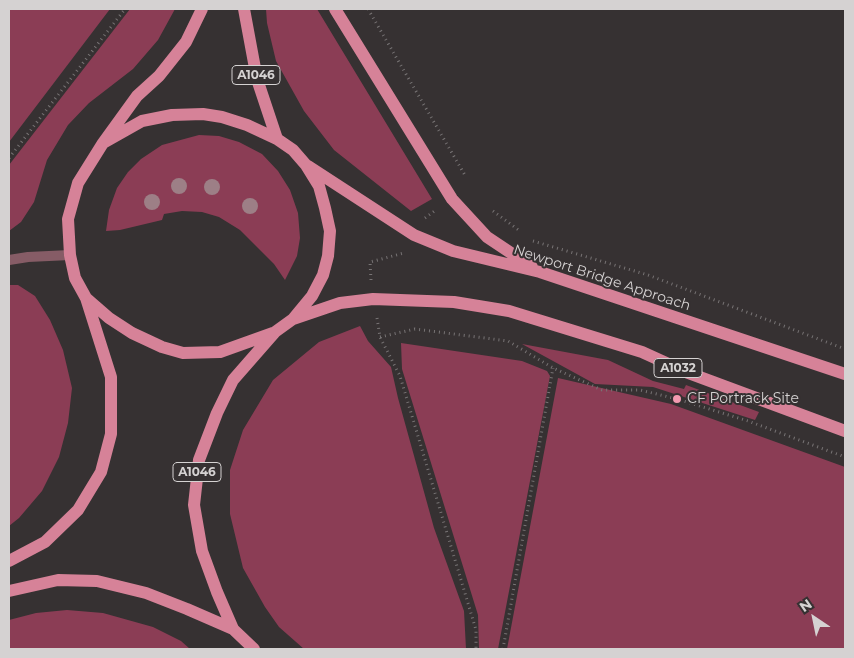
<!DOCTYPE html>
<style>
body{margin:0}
#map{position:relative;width:854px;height:658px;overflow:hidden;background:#363132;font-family:Montserrat,sans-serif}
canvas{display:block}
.frame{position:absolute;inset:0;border:10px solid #d5d2d2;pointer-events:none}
.north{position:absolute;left:789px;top:593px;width:50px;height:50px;-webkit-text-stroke:4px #363132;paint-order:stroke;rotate:326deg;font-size:14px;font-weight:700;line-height:20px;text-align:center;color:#d5d2d2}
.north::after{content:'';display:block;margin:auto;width:18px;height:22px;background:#d5d2d2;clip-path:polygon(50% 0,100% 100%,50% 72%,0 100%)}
</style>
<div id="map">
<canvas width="854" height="658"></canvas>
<div class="frame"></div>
<div class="north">N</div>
</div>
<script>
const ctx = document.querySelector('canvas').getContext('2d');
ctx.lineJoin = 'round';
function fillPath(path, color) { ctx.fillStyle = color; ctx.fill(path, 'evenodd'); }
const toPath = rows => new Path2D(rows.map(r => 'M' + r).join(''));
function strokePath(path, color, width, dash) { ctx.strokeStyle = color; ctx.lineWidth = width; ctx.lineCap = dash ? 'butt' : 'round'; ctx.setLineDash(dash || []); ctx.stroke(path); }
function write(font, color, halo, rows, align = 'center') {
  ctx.font = font + ' Montserrat,sans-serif'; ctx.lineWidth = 4; ctx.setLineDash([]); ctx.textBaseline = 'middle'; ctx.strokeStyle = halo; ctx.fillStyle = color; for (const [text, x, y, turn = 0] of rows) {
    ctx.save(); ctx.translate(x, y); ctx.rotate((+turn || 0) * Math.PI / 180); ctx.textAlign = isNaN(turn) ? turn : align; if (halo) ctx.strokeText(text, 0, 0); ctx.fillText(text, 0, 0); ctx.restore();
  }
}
const green = toPath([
 [9,9,110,9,9,142],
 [130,9,175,9,158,40,133,69,89,103,68,125,47,160,34,202,21,222,9,231,9,165],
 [266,9,317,9,432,199,411,211,334,150,304,111,276,61,267,23],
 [199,135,219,136,239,142,262,154,278,171,290,190,298,213,300,238,297,256,285,280,274,264,240,230,219,217,202,212,182,211,164,214,162,220,120,230,106,231,109,210,117,188,128,172,141,159,162,145],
 [9,285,18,285,35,296,50,320,63,350,72,388,68,423,59,457,42,491,19,518,9,526],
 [360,326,368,341,391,367,398,398,434,528,464,611,466,649,304,649,279,627,265,607,243,568,230,514,230,470,243,430,273,380,319,342],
 [401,343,522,361,547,371,550,376,498,649,479,649,478,615,402,369],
 [522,344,608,360,653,381,684,389,686,385,759,412,755,420,653,387,595,384],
 [558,378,671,404,845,467,845,649,507,649],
 [67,610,103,613,153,627,181,641,190,649,9,649,9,620,36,613]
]);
const path = toPath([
 [368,9,466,177],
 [9,158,125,9],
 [493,211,520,231],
 [425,218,436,210],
 [533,241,648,275,845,349],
 [371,280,370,262,404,253],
 [377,318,380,337,400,376,476,630,476,649],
 [380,337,415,329,508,341,553,368,602,390,640,390,677,399,748,421,845,457],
 [503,649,553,368]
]);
const lane = toPath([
 [9,260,28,257,70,255]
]);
const primary = toPath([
 [202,9,186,42,159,76,137,96,103,143,78,183,68,219,70,255,75,278,86,298,109,318,132,333,162,347,183,353,220,352,273,333],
 [244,9,257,79,277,139],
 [335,9,452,199,487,237,532,267],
 [103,143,142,121,172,115,203,114,222,117,247,125,277,139,293,150,306,165,319,186,325,208,330,231,328,256,323,275,312,296,293,319,275,332,233,380,217,413,199,460,194,505,202,551,217,592,233,629],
 [308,166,414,235,453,251,540,272,845,374],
 [293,319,340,303,373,299,454,302,509,311,642,352,686,372,845,431],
 [9,561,45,542,78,510,101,472,111,434,111,377,86,298],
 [9,591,58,580,97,581,146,593,187,609,233,629,254,649]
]);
const trees = [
 [179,186],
 [212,187],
 [152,202],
 [250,206]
];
const markers = [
 [677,399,5,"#f29ab0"]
];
const shields = [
 [256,75,48],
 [678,368,48],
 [197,472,48]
];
const shieldNames = [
 ["A1046",256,75],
 ["A1032",678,368],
 ["A1046",197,472]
];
const streetNames = [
 ["Newport Bridge Approach",602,278,18]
];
const poiNames = [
 ["CF Portrack Site",687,399]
];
fillPath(green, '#8b3d55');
strokePath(path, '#787475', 3, [1, 4]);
strokePath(lane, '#865c66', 10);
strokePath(primary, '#d68298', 12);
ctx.fillStyle = '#9d7f86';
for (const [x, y] of trees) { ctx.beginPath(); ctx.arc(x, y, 8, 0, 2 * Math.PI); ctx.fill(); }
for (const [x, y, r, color] of markers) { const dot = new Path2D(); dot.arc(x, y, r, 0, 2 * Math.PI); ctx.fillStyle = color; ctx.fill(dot); strokePath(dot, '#363132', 2); }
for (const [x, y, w] of shields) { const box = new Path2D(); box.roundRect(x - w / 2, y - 9.5, w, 19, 4); ctx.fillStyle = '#363132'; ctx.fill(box); strokePath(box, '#d5d2d2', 1); }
write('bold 12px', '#d5d2d2', null, shieldNames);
write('14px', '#d5d2d2', '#363132', streetNames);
write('14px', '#d5d2d2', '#363132', poiNames, 'left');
</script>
